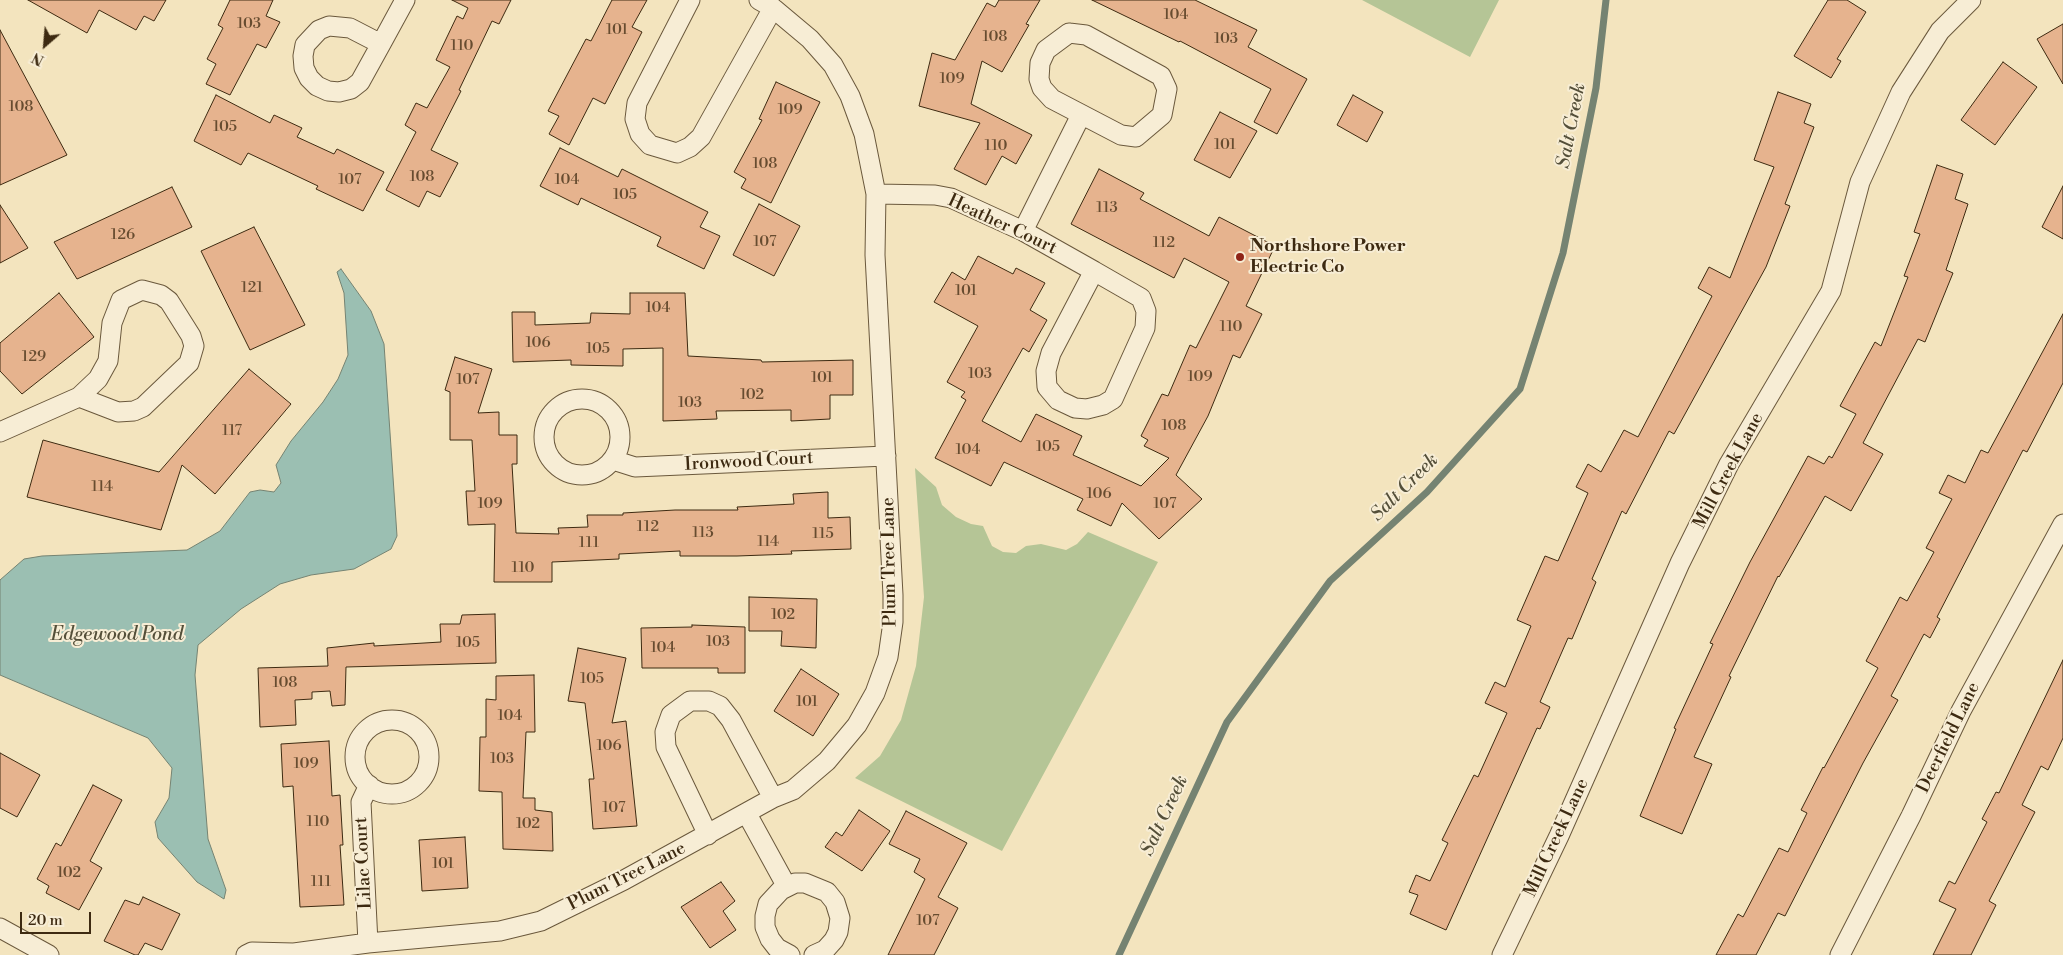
<!DOCTYPE html>
<style>
body{margin:0}
#map{position:relative;width:2063px;height:955px;overflow:hidden;background:#f3e4be;font-family:"Libre Bodoni",serif}
canvas{display:block}
.north{position:absolute;left:20px;top:20px;width:50px;height:50px;-webkit-text-stroke:4px #f7edd5;paint-order:stroke;rotate:207deg;font-size:14px;font-weight:700;line-height:20px;text-align:center;color:#3d2a11}
.north::after{content:'';display:block;margin:auto;width:18px;height:22px;background:#3d2a11;clip-path:polygon(50% 0,100% 100%,50% 72%,0 100%)}
.scale{position:absolute;left:20px;top:912px;width:71px;height:22px;box-sizing:border-box;border:2px solid #3d2a11;border-top:0;padding-left:6px;font-size:15px;line-height:18px;white-space:nowrap;color:#3d2a11;-webkit-text-stroke:4px #f7edd5;paint-order:stroke}
</style>
<div id="map">
<canvas width="2063" height="955"></canvas>
<div class="north">N</div>
<div class="scale">20 m</div>
</div>
<script>
const ctx = document.querySelector('canvas').getContext('2d');
ctx.lineJoin = 'round';
function fillPath(path, color) { ctx.fillStyle = color; ctx.fill(path, 'evenodd'); }
const toPath = rows => new Path2D(rows.map(r => 'M' + r).join(''));
function strokePath(path, color, width, dash) { ctx.strokeStyle = color; ctx.lineWidth = width; ctx.lineCap = dash ? 'butt' : 'round'; ctx.setLineDash(dash || []); ctx.stroke(path); }
function write(font, color, halo, rows, align = 'center') {
  ctx.font = font + ' "Libre Bodoni",serif'; ctx.lineWidth = 4; ctx.setLineDash([]); ctx.textBaseline = 'middle'; ctx.strokeStyle = halo; ctx.fillStyle = color; for (const [text, x, y, turn = 0] of rows) {
    ctx.save(); ctx.translate(x, y); ctx.rotate((+turn || 0) * Math.PI / 180); ctx.textAlign = isNaN(turn) ? turn : align; if (halo) ctx.strokeText(text, 0, 0); ctx.fillText(text, 0, 0); ctx.restore();
  }
}
const green = toPath([
 [1362,0,1499,0,1470,57],
 [915,468,936,487,942,505,956,517,971,524,983,526,992,546,1003,552,1016,553,1026,546,1041,544,1066,550,1077,544,1088,532,1158,562,1002,851,855,778,880,756,901,720,916,666,924,597]
]);
const water = toPath([
 [341,269,371,311,384,344,397,536,391,549,354,569,311,575,280,584,241,609,198,645,195,675,208,839,226,890,224,899,197,882,158,838,155,822,169,798,172,768,148,738,0,675,0,580,24,559,42,556,187,550,220,531,250,492,260,490,274,492,281,483,276,465,291,441,323,402,338,379,348,355,344,293,337,272,341,269]
]);
const stream = toPath([
 [1119,955,1227,722,1330,581,1427,492,1520,389,1563,253,1596,88,1606,0]
]);
const building = toPath([
 [28,0,166,0,154,21,144,16,136,30,99,10,87,33,28,0],
 [230,0,273,0,266,16,280,22,266,48,257,44,230,95,206,84,216,64,207,59,223,28,218,25,230,0],
 [452,0,511,0,499,24,492,21,459,90,461,91,431,150,458,163,440,197,427,191,419,207,386,190,416,132,405,125,416,103,427,108,450,67,436,60,457,16,463,19,468,8,452,0],
 [612,0,647,0,632,27,642,32,605,104,593,98,569,145,549,134,559,116,548,111,586,39,591,41,612,0],
 [999,0,1040,0,1026,24,1029,25,1002,72,982,61,971,104,1032,135,1016,164,1002,156,986,185,954,169,980,123,919,106,932,53,955,60,987,3,995,7,999,0],
 [1092,0,1195,0,1257,30,1248,47,1307,79,1277,134,1254,122,1271,89,1180,41,1179,42,1092,0],
 [1828,0,1847,0,1866,12,1837,59,1841,61,1831,78,1794,56,1828,0],
 [2063,24,2063,84,2037,39,2063,24],
 [0,30,67,155,0,185,0,30],
 [2003,62,2037,87,1995,145,1961,120,2003,62],
 [776,82,820,102,771,203,741,188,746,179,734,172,762,120,759,119,776,82],
 [1778,92,1811,104,1804,123,1814,127,1785,204,1790,206,1766,267,1674,434,1669,431,1626,514,1622,511,1592,579,1596,582,1572,639,1568,638,1540,702,1550,707,1540,729,1537,728,1446,930,1410,914,1418,895,1409,892,1416,875,1430,881,1448,843,1442,840,1474,775,1478,777,1507,713,1485,703,1495,682,1505,687,1531,626,1517,620,1545,556,1558,561,1588,493,1576,487,1588,464,1601,472,1624,430,1638,437,1712,296,1698,288,1709,267,1730,278,1774,167,1754,160,1778,92],
 [216,95,270,123,274,115,302,128,297,137,334,154,337,149,384,172,363,211,316,189,318,186,248,153,241,165,194,141,216,95],
 [1353,95,1383,112,1367,142,1337,125,1353,95],
 [1220,112,1257,131,1230,178,1194,160,1220,112],
 [560,148,618,177,622,169,708,212,700,227,720,236,704,269,657,246,661,237,581,198,578,205,540,186,560,148],
 [1937,165,1963,174,1955,199,1968,204,1946,270,1953,273,1925,342,1918,339,1863,443,1883,454,1851,511,1825,496,1779,577,1778,576,1729,676,1731,677,1694,757,1712,764,1682,834,1640,816,1676,729,1674,728,1713,644,1710,643,1750,562,1808,456,1824,464,1829,456,1832,458,1856,414,1840,406,1875,342,1881,346,1908,277,1904,276,1920,234,1914,232,1937,165],
 [1099,169,1144,193,1140,199,1209,236,1219,217,1275,246,1246,306,1262,314,1240,358,1233,355,1208,416,1176,475,1202,499,1159,539,1122,503,1111,526,1077,510,1083,499,1004,462,991,486,935,458,966,400,961,397,965,392,947,382,978,326,934,302,952,272,965,280,978,256,1013,274,1016,268,1045,283,1030,310,1047,320,1029,352,1023,348,982,421,1021,442,1036,414,1082,436,1073,455,1141,486,1169,458,1144,446,1148,440,1141,436,1162,394,1168,396,1190,345,1196,348,1229,282,1184,258,1174,278,1071,224,1099,169],
 [2063,186,2063,239,2042,227,2063,186],
 [172,187,192,227,77,279,54,242,172,187],
 [759,204,800,226,774,276,733,255,759,204],
 [0,205,28,248,0,263,0,205],
 [254,227,305,325,250,350,201,251,254,227],
 [59,293,94,337,22,394,0,371,0,343,59,293],
 [630,293,685,293,688,356,761,360,762,362,853,360,853,395,830,395,830,419,791,421,791,410,716,411,717,419,663,421,663,348,623,349,623,366,571,365,571,360,513,362,512,312,535,312,535,325,590,323,591,313,630,314,630,293],
 [2063,314,2063,383,2027,452,2023,450,1937,617,1940,619,1930,638,1924,634,1891,696,1898,700,1863,763,1785,916,1778,913,1756,955,1716,955,1738,914,1743,917,1779,848,1788,852,1807,813,1801,810,1823,767,1824,768,1878,668,1866,661,1900,597,1907,601,1934,552,1926,548,1952,499,1939,493,1948,475,1965,483,1981,450,1988,453,2063,314],
 [455,357,492,369,478,413,499,412,499,435,517,435,517,464,512,464,516,533,559,534,558,528,588,527,587,515,623,515,623,513,675,510,738,510,737,507,794,504,793,494,828,492,828,518,850,517,851,549,791,551,792,554,737,556,680,556,680,551,619,554,619,559,552,562,552,582,494,582,495,524,468,525,466,491,475,491,472,440,450,440,450,392,445,390,455,357],
 [249,369,291,404,215,494,182,465,161,530,27,497,43,440,159,472,249,369],
 [749,597,817,599,816,648,781,646,782,631,749,631,749,597],
 [495,614,496,663,346,667,345,705,332,706,330,691,312,692,312,699,295,700,296,725,260,727,258,668,328,666,327,648,374,643,374,646,441,642,440,624,460,624,462,615,495,614],
 [692,625,745,627,745,673,718,673,718,668,642,668,641,628,692,627,692,625],
 [578,648,626,658,612,723,626,721,637,826,593,829,589,779,594,779,585,703,568,701,578,648],
 [2063,660,2063,738,2048,770,2041,766,2022,805,2035,812,1989,901,1996,905,1971,955,1933,955,1956,909,1939,901,1949,881,1955,884,1987,822,1982,819,1996,792,1999,793,2063,660],
 [801,669,839,694,813,736,774,711,801,669],
 [534,675,535,732,526,732,523,798,535,798,535,810,552,812,553,851,503,849,502,792,479,791,480,737,486,737,486,699,496,700,496,676,534,675],
 [329,741,332,796,340,795,343,845,340,845,344,905,300,907,293,786,283,787,281,744,329,741],
 [0,753,40,775,17,817,0,808,0,753],
 [93,785,122,800,90,861,102,868,79,910,46,893,49,886,37,879,56,843,61,846,93,785],
 [859,810,890,831,862,871,825,847,836,832,842,836,859,810],
 [906,811,967,843,938,897,958,908,934,955,888,955,925,879,914,872,920,859,889,844,906,811],
 [465,837,468,888,422,891,419,840,465,837],
 [721,882,735,901,723,911,736,930,710,948,681,907,721,882],
 [143,897,180,914,162,950,145,943,138,955,135,955,104,941,125,900,139,905,143,897]
]);
const minor = toPath([
 [690,0,637,103,635,119,640,134,650,145,677,153,690,147,701,137,773,8],
 [1069,33,1086,35,1161,76,1167,89,1162,115,1136,137,1121,135,1052,99,1042,88,1039,79,1040,63,1046,50,1069,33],
 [381,44,350,28,329,26,319,30,305,45,303,56,304,68,309,78,317,86,328,91,339,92,351,89,360,82,381,44,405,0],
 [876,194,935,195,951,198,1023,231,1094,271,1051,353,1046,371,1047,387,1058,400,1075,408,1087,409,1103,405,1113,399,1145,328,1146,311,1141,298,1094,271],
 [1023,231,1081,115],
 '544 437a38 38 0 1 1 76 0a38 38 0 1 1-76 0Z',
 [0,432,79,397,98,379,108,361,112,323,121,300,142,290,161,295,169,301,191,336,194,346,189,363,143,407,134,411,118,412,79,397],
 [613,460,635,467,886,456],
 '355 757a37 37 0 1 1 74 0a37 37 0 1 1-74 0Z',
 [747,814,787,887],
 [708,835,666,747,665,732,671,715,690,701,709,701,720,706,731,720,773,798],
 [0,928,49,955],
 [368,943,361,802,369,785],
 [246,955,252,952,294,953,368,943,500,931,541,921,624,880,773,798,793,790,827,761,857,725,875,693,888,657,893,622,893,595,875,255,876,194,864,134,850,96,833,65,810,39,773,8,759,0],
 [790,955,777,948,770,939,765,927,765,916,768,904,781,890,795,883,805,883,827,892,835,902,840,918,838,932,834,940,825,950,814,955],
 [1502,955,1559,836,1680,563,1729,464,1831,291,1860,182,1901,92,1940,31,1971,0],
 [1840,955,1911,816,1961,711,2063,524]
]);
const markers = [
 [1240,257,5,"#8f2418"]
];
const numberNames = [
 ["104",1176,15],
 ["103",249,24],
 ["101",617,30],
 ["108",995,37],
 ["103",1226,39],
 ["110",462,46],
 ["109",952,79],
 ["108",21,107],
 ["109",790,110],
 ["105",225,127],
 ["101",1225,145],
 ["110",996,146],
 ["108",765,164],
 ["108",422,177],
 ["107",350,180],
 ["104",567,180],
 ["105",625,195],
 ["113",1107,208],
 ["126",123,235],
 ["107",765,242],
 ["112",1164,243],
 ["121",252,288],
 ["101",966,291],
 ["104",658,308],
 ["110",1231,327],
 ["106",538,343],
 ["105",598,349],
 ["129",34,357],
 ["103",980,374],
 ["109",1200,377],
 ["101",822,378],
 ["107",468,380],
 ["102",752,395],
 ["103",690,403],
 ["108",1174,426],
 ["117",232,431],
 ["105",1048,447],
 ["104",968,450],
 ["114",102,487],
 ["106",1099,494],
 ["109",490,504],
 ["107",1165,504],
 ["112",648,527],
 ["113",703,533],
 ["115",823,534],
 ["114",768,542],
 ["111",589,543],
 ["110",523,568],
 ["102",783,615],
 ["103",718,642],
 ["105",468,643],
 ["104",663,648],
 ["105",592,679],
 ["108",285,683],
 ["101",807,702],
 ["104",510,716],
 ["106",609,746],
 ["103",502,759],
 ["109",306,764],
 ["107",614,808],
 ["110",318,822],
 ["102",528,824],
 ["101",443,864],
 ["102",69,873],
 ["111",321,882],
 ["107",928,921]
];
const streetNames = [
 ["Heather Court",1002,225,25],
 ["Ironwood Court",749,462,-3],
 ["Mill Creek Lane",1729,471,-62],
 ["Plum Tree Lane",890,562,-91],
 ["Deerfield Lane",1949,738,-64],
 ["Mill Creek Lane",1557,838,-65],
 ["Lilac Court",364,863,-93],
 ["Plum Tree Lane",627,877,-27]
];
const poiNames = [
 ["Northshore Power",1250,247],
 ["Electric Co",1250,268]
];
const waterNames = [
 ["Salt Creek",1572,126,-79],
 ["Salt Creek",1405,488,-45],
 ["Edgewood Pond",117,635],
 ["Salt Creek",1165,816,-65]
];
fillPath(green, '#b5c596');
fillPath(water, '#9bbfb2');
strokePath(water, '#758372', 1);
strokePath(stream, '#758372', 7);
fillPath(building, '#e6b38e');
strokePath(building, '#3d2a11', 1);
strokePath(minor, '#6a583c', 21);
strokePath(minor, '#f7edd5', 19);
for (const [x, y, r, color] of markers) { const dot = new Path2D(); dot.arc(x, y, r, 0, 2 * Math.PI); ctx.fillStyle = color; ctx.fill(dot); strokePath(dot, '#f7edd5', 2); }
write('15px', '#674c30', null, numberNames);
write('18px', '#3d2a11', '#f7edd5', streetNames);
write('bold 18px', '#3d2a11', '#f7edd5', poiNames, 'left');
write('italic 19px', '#544f39', '#f7edd5', waterNames);
</script>
